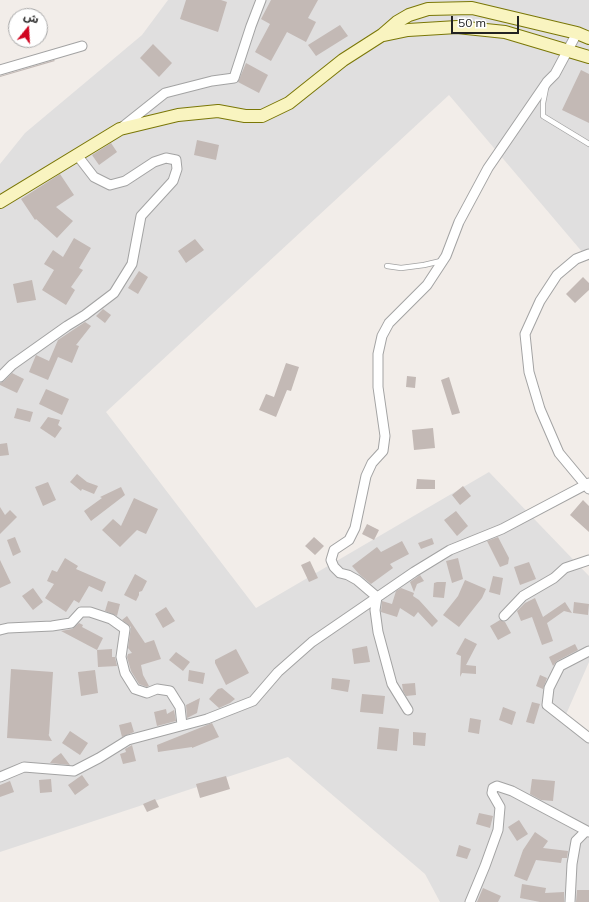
<!DOCTYPE html>
<meta charset="utf-8">
<style>
body{margin:0}
#map{position:relative;width:589px;height:902px;overflow:hidden;background:#f2ede9;font-family:Mulish,"Noto Sans Arabic",sans-serif}
canvas{display:block}
.north{position:absolute;left:8px;top:8px;width:40px;height:40px;box-sizing:border-box;background:#fff;border:1px solid #a7a7a7;border-radius:50%;rotate:18deg;font-size:11px;font-weight:700;line-height:16px;text-align:center;color:#222}
.north::after{content:'';display:block;margin:auto;width:14px;height:18px;background:#d0041f;clip-path:polygon(50% 0,100% 100%,50% 72%,0 100%)}
.scale{position:absolute;left:451px;top:16px;width:68px;height:18px;box-sizing:border-box;border:2px solid #222;border-top:0;padding-left:5px;font-size:12px;line-height:14px;white-space:nowrap;color:#222;-webkit-text-stroke:3px #fff;paint-order:stroke}
</style>
<div id="map">
<canvas width="589" height="902"></canvas>
<div class="north">ش</div>
<div class="scale">50 m</div>
</div>
<script>
const ctx = document.querySelector('canvas').getContext('2d');
ctx.lineJoin = 'round';
function fillPath(path, color) { ctx.fillStyle = color; ctx.fill(path, 'evenodd'); }
const toPath = rows => new Path2D(rows.map(r => 'M' + r).join(''));
function strokePath(path, color, width, dash) { ctx.strokeStyle = color; ctx.lineWidth = width; ctx.lineCap = dash ? 'butt' : 'round'; ctx.setLineDash(dash || []); ctx.stroke(path); }
const residential = toPath([
 [168,0,589,0,589,260,449,95,106,412,256,608,489,472,589,576,589,662,564,719,589,740,589,902,440,902,425,874,288,757,0,852,0,164,25,133,142,35]
]);
const building = toPath([
 [186,0,221,0,227,2,218,32,180,19],
 [271,0,318,0,308,18,316,22,306,42,287,32,271,61,255,52,270,24,261,19],
 [340,25,348,36,316,56,308,45],
 [153,44,172,63,159,77,140,58],
 [54,60,55,61,0,77,0,76],
 [246,63,268,75,259,93,238,82],
 [581,70,589,74,589,123,562,110],
 [197,140,219,145,216,160,194,155],
 [111,143,117,152,99,165,92,155],
 [60,174,74,195,56,207,73,221,57,238,36,219,35,220,21,199],
 [74,238,91,248,79,268,83,270,71,287,75,290,66,305,42,290,54,270,44,264,53,250,63,257],
 [195,239,204,250,186,263,178,251],
 [139,271,148,277,138,294,128,288],
 [583,277,589,283,589,290,575,303,566,294],
 [32,280,36,300,17,303,13,284],
 [103,309,111,315,105,323,96,316],
 [85,322,91,326,76,345,79,346,72,363,58,357,48,380,29,372,36,355,49,361,58,340],
 [286,363,299,367,291,391,287,390,276,417,259,410,266,394,274,397],
 [12,373,24,379,17,393,0,385,0,383,4,381],
 [407,376,416,377,415,388,406,387],
 [449,377,460,413,452,415,441,380],
 [46,389,69,399,62,415,39,404],
 [17,408,33,412,30,422,14,418],
 [48,417,60,420,58,425,62,428,55,438,40,428],
 [433,428,435,448,414,450,412,430],
 [7,443,9,455,0,456,0,444],
 [77,474,87,482,98,486,94,494,82,489,81,491,70,482],
 [417,479,435,480,435,489,416,489],
 [48,482,56,500,43,506,35,487],
 [463,486,471,496,460,505,452,495],
 [121,487,125,495,91,521,84,511,102,498,100,497],
 [134,498,158,509,146,534,137,530,120,547,102,530,113,519,121,526],
 [583,500,589,506,589,532,570,515],
 [0,507,5,515,10,510,17,517,0,534],
 [456,511,468,526,457,536,444,520],
 [367,524,379,530,374,540,362,534],
 [15,537,21,552,13,556,7,540],
 [314,537,324,546,315,555,305,546],
 [498,537,509,558,508,564,500,567,487,541],
 [432,538,434,544,421,549,418,543],
 [402,541,409,554,390,564,393,568,371,584,359,574,352,566,377,547,381,552],
 [65,558,78,566,76,569,106,582,102,592,89,586,79,603,74,600,66,612,45,598,54,584,47,581,52,570,57,572],
 [458,558,463,579,452,583,446,561],
 [0,560,11,583,0,588],
 [310,561,318,578,309,582,301,565],
 [529,562,536,579,520,585,514,567],
 [135,574,147,581,142,591,139,592,139,595,136,601,124,595],
 [420,575,424,581,417,584,414,592,410,582],
 [493,576,503,578,500,595,489,592],
 [465,580,486,589,482,598,459,627,443,615,458,596],
 [437,582,446,582,444,598,433,597,434,583],
 [33,588,43,602,33,610,22,596],
 [401,588,414,593,413,596,419,600,438,621,432,627,418,612,414,617,400,608,397,617,381,612,382,601,392,604,396,591],
 [535,598,543,617,565,602,572,613,564,611,547,623,553,641,542,645,532,617,521,621,517,611,525,603],
 [108,601,120,604,117,616,105,611],
 [574,602,589,604,588,615,573,613],
 [166,607,175,621,163,628,155,614],
 [127,616,145,643,154,640,161,659,141,665,143,675,149,686,147,687,139,684,131,671,127,657,128,654,132,653,128,648,131,627,122,620],
 [500,620,505,622,511,633,498,640,490,626],
 [79,623,83,625,82,627,103,638,97,650,61,631,72,629],
 [465,638,477,644,466,665,476,666,476,674,462,673,460,677,461,656,456,654],
 [575,644,578,650,557,661,553,666,549,657],
 [367,646,370,662,354,664,352,649],
 [112,649,112,657,115,657,117,666,98,667,97,650],
 [236,649,249,673,226,685,215,663,215,660],
 [176,652,190,662,183,671,169,660],
 [11,669,53,672,49,735,48,734,52,741,7,738],
 [95,670,98,693,81,696,78,672],
 [189,670,205,673,203,684,188,681],
 [540,675,547,678,543,689,536,686],
 [332,678,350,680,348,692,331,689],
 [415,683,416,695,406,696,403,691,402,684],
 [222,688,235,699,230,703,219,708,209,699,218,689],
 [362,694,385,696,383,714,360,712],
 [200,698,197,713,187,718,186,705],
 [532,702,540,704,534,724,526,722],
 [503,707,516,712,512,725,499,720],
 [166,709,167,714,174,710,176,721,157,726,154,712],
 [470,718,481,720,479,734,468,732],
 [131,722,134,732,122,737,119,725],
 [212,723,219,737,192,748,192,747,158,752,157,745],
 [379,727,399,729,397,751,377,749],
 [70,731,88,743,80,755,62,743],
 [413,732,426,733,425,746,413,745],
 [132,745,136,761,123,764,120,754,126,752,125,749],
 [61,753,70,765,50,763,53,759],
 [82,775,89,785,75,795,68,785],
 [226,776,230,789,200,798,196,784],
 [51,779,52,792,40,793,39,780],
 [532,779,555,781,553,801,541,800,530,794],
 [10,781,14,792,0,797,0,785],
 [155,799,159,807,147,812,143,804],
 [479,813,493,816,490,828,476,824],
 [519,820,528,834,517,841,508,827],
 [535,832,548,841,543,848,568,851,567,858,562,858,561,863,536,860,527,881,514,876,523,850],
 [459,845,471,849,467,859,456,856],
 [522,884,546,888,545,893,564,892,564,902,540,902,520,898],
 [483,888,501,896,498,902,477,902],
 [577,890,589,890,589,902,576,902]
]);
const lane = toPath([
 [546,88,543,103,543,116,589,144],
 [387,266,401,268,424,265,441,261]
]);
const street = toPath([
 [0,70,82,46],
 [121,128,165,93,212,81,234,78,251,26,261,0],
 [589,254,576,259,557,275,540,301,525,334,529,372,540,409,559,453,589,489],
 [0,377,12,365,67,326,85,315,114,293,132,264,141,216,173,181,177,169,176,160,166,158,154,162,125,181,110,185,94,177,77,155],
 [504,616,523,596,554,578,565,568,589,560],
 [0,630,8,628,52,626,71,623,81,612,90,612,111,619,125,629,121,657,125,673,135,689,147,693,157,689,170,691,180,707,182,725],
 [589,651,560,666,549,688,547,705,589,738],
 [408,710,392,684,378,632,375,610,377,597,357,580,348,575,340,573,334,567,331,560,334,550,349,540,355,528,366,476,372,463,383,451,385,436,378,387,378,354,382,336,389,323,427,285,446,256,459,222,488,168,547,82,555,74,577,33],
 [0,777,24,767,74,771,99,758,128,740,207,719,253,701,278,672,312,642,414,572,450,550,502,529,589,483],
 [470,902,485,866,498,830,500,807,492,793,493,788,497,786,512,791,589,832],
 [570,902,572,864,576,841,586,831]
]);
const secondary = toPath([
 [384,35,408,30,457,27,505,32,589,57],
 [0,202,120,129,178,115,218,111,245,116,262,116,289,103,343,60,382,35,397,22,409,15,428,9,472,8,577,33,589,38]
]);
fillPath(residential, '#e0dfdf');
fillPath(building, '#c3b9b5');
strokePath(lane, '#a3a3a3', 6);
strokePath(street, '#a3a3a3', 11);
strokePath(secondary, '#7a7707', 14);
strokePath(lane, '#fff', 4.5);
strokePath(street, '#fff', 9);
strokePath(secondary, '#f9f4c0', 12);
</script>
